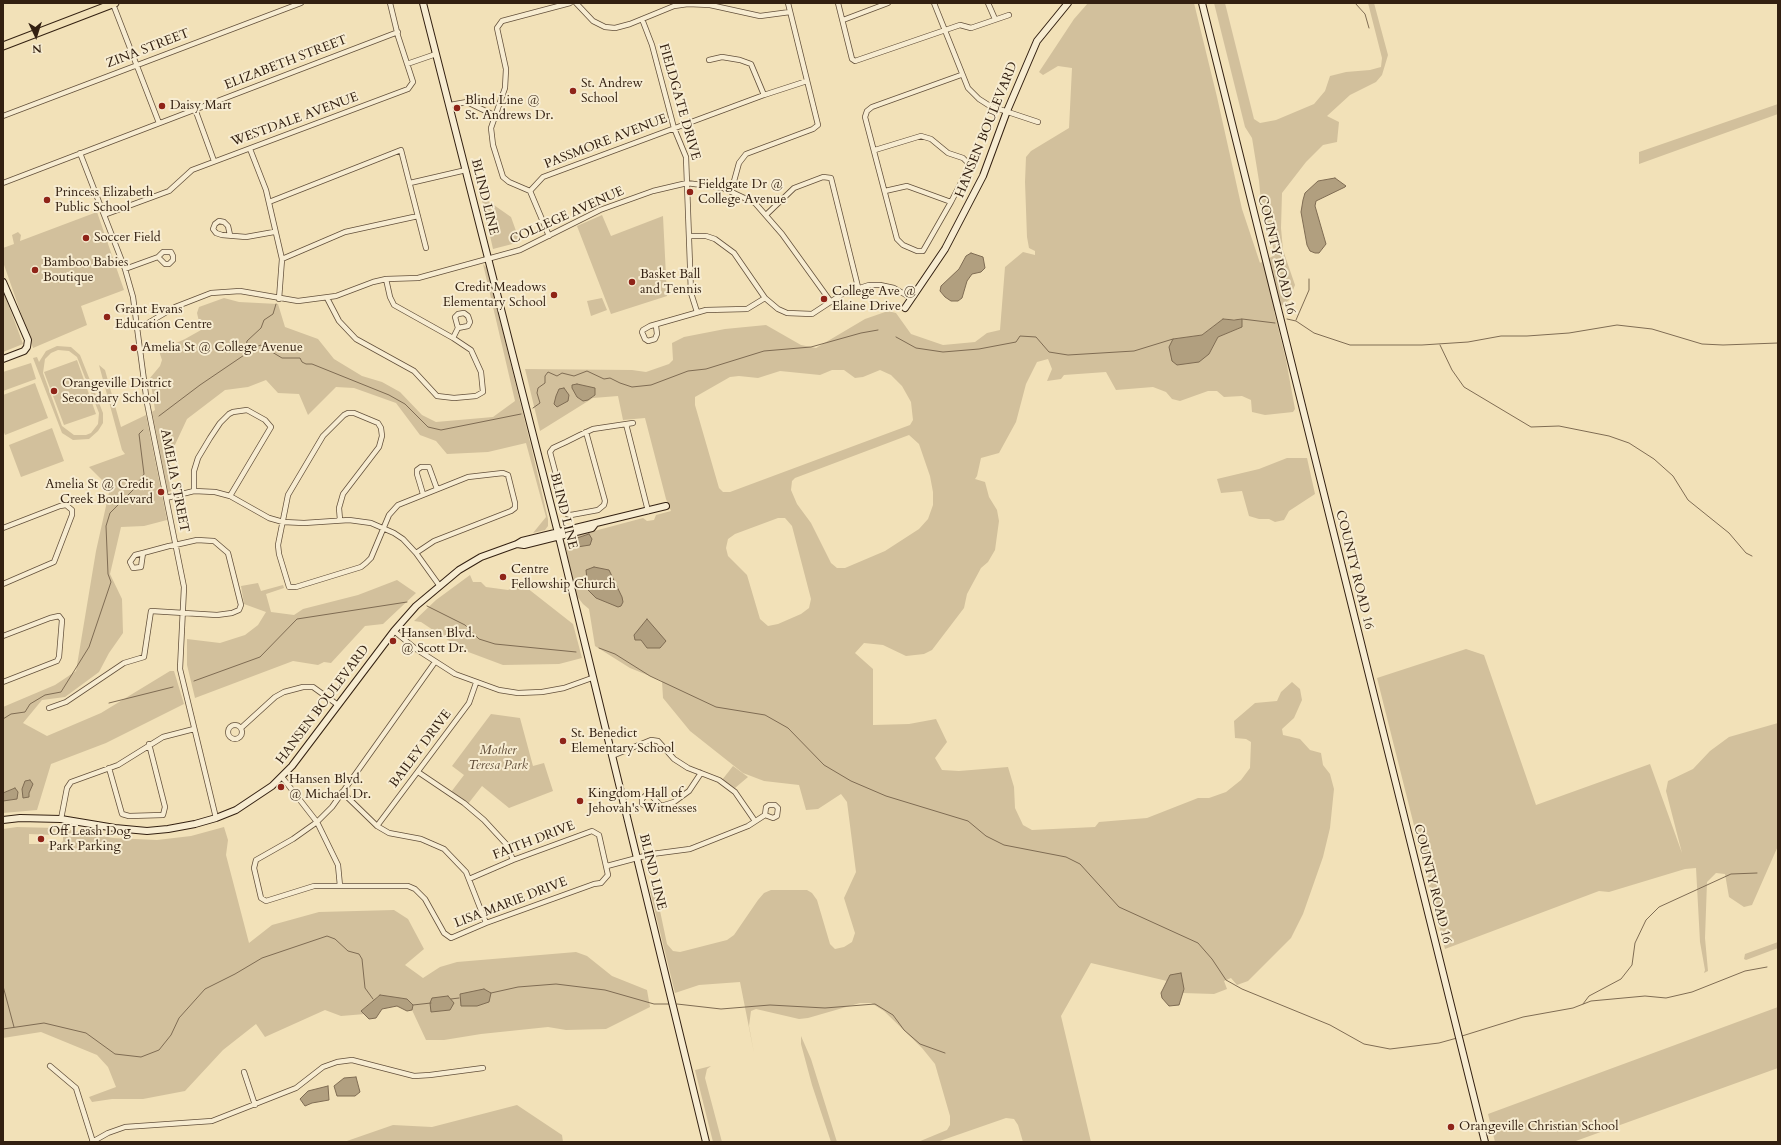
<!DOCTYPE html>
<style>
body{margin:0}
#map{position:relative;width:1781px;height:1145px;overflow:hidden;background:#f2e1b8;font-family:Cardo,serif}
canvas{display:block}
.frame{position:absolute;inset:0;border:4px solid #332011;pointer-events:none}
.north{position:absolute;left:16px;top:16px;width:40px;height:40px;-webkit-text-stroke:3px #f7ecd1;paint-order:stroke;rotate:176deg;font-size:11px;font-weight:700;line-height:16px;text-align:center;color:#332011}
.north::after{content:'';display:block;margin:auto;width:14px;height:18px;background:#332011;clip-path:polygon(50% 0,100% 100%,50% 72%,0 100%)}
</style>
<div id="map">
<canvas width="1781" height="1145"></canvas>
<div class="frame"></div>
<div class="north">N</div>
</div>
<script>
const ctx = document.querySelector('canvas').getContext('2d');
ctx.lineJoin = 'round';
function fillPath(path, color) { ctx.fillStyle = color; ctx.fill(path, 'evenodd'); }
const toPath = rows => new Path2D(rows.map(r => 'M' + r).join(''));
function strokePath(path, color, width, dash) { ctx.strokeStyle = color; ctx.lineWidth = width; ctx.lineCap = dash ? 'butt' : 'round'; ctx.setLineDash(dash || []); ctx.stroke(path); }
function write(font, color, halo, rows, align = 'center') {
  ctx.font = font + ' Cardo,serif'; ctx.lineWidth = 4; ctx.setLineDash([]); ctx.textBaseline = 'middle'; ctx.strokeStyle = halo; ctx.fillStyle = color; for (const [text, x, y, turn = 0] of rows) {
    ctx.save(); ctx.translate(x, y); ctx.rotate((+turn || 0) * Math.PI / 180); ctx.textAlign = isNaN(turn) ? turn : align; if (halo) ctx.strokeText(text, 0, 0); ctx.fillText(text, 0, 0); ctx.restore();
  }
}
const green = toPath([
 [1088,3,1194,3,1217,97,1242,209,1260,263,1275,255,1261,202,1259,181,1252,138,1245,127,1214,3,1225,3,1254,119,1260,123,1276,120,1314,104,1325,91,1330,76,1346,72,1370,70,1381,67,1382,58,1368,3,1374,3,1388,55,1382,75,1376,82,1350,95,1327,116,1339,122,1337,142,1323,145,1306,162,1282,193,1281,228,1283,250,1295,285,1289,300,1274,311,1286,360,1295,409,1293,412,1265,415,1252,412,1251,400,1242,396,1224,397,1217,391,1208,391,1180,401,1172,399,1166,392,1153,387,1116,390,1106,372,1064,375,1061,379,1047,381,1052,369,1048,359,1037,362,1026,384,1016,422,999,453,981,458,977,476,975,479,985,482,989,497,997,510,999,521,995,550,988,562,981,568,967,594,964,608,932,650,924,654,906,656,883,645,864,643,855,653,873,669,873,725,909,724,936,719,947,742,935,758,942,770,959,771,1008,767,1014,787,1015,808,1023,825,1032,830,1095,827,1099,822,1147,818,1198,798,1209,798,1226,792,1241,780,1250,768,1251,742,1246,739,1235,738,1234,721,1255,703,1277,701,1281,692,1292,682,1300,689,1302,700,1294,718,1282,729,1283,735,1300,739,1310,750,1321,753,1323,765,1330,774,1334,789,1330,828,1323,857,1303,914,1291,938,1248,981,1237,985,1231,978,1224,981,1227,989,1214,994,1182,993,1184,989,1170,975,1167,981,1091,963,1061,1016,1091,1142,1023,1142,1018,1125,1014,1119,1006,1118,937,1142,918,1142,947,1130,950,1125,950,1116,935,1064,922,1048,884,1011,871,1003,860,1003,808,1018,799,1019,756,1009,751,1011,749,1026,754,1053,740,982,699,985,675,993,650,891,655,887,667,944,673,951,680,952,727,940,734,935,758,900,764,893,771,890,807,890,812,893,817,900,830,944,835,949,844,947,852,942,855,933,844,898,856,872,847,802,841,794,818,809,806,810,799,785,764,781,743,773,690,731,663,698,662,681,630,668,595,646,589,609,583,604,576,595,565,544,568,538,643,518,647,521,654,520,656,515,671,511,666,499,645,418,623,420,618,396,593,398,540,431,525,369,632,370,646,372,669,364,673,360,672,343,684,337,725,329,766,325,801,345,816,348,865,319,888,311,896,313,911,334,943,345,975,342,987,333,1000,330,1005,267,1023,252,1035,255,1035,251,1029,248,1027,237,1025,182,1026,157,1031,151,1069,128,1072,68,1058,66,1043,75,1039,72,1074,19],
 [1223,319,1241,319,1242,327,1218,337,1209,354,1173,339,1202,335],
 [832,370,844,370,855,378,863,377,880,370,891,375,902,386,911,402,913,420,910,425,730,492,723,492,719,488,695,405,695,397,730,377,739,376,758,378,780,371,820,375],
 [909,435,919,444,930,476,933,492,933,505,928,519,919,529,885,551,845,568,837,568,831,563,811,523,797,504,791,490,792,481,795,478],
 [778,518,785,518,792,526,811,599,809,608,801,614,778,624,768,626,760,619,747,575,728,556,726,548,728,539,735,534],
 [1778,104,1778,114,1639,164,1639,152],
 [481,196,511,217,520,242,493,249],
 [97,212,124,290,81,306,87,325,33,348,3,262,3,248,14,244,12,235,18,232,21,235,20,241],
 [602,215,611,236,663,216,667,296,611,314,577,226],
 [483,264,487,268,530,442,548,519,548,526,545,530,533,533,546,517,526,443,488,452,447,454,436,441,420,435,396,403,354,388,336,387,308,415,299,394,278,393,266,380,248,387,225,390,187,419,166,464,171,491,168,492,152,412,155,410,150,378,160,366,162,360,159,351,185,339,201,330,197,313,199,307,224,298,239,302,278,304,285,327,318,339,334,359,362,376,382,382,400,392,422,415,436,422,493,417,515,401],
 [3,290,23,344,3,352],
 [602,298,607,310,591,316,587,301],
 [57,346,71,347,80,355,103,413,103,423,98,431,89,439,73,440,62,433,33,358,37,357,39,362,46,351],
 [58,350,69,351,77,357,99,413,98,424,91,433,86,435,74,435,62,426,43,373,45,359,51,353],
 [77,360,96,414,64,425,44,372],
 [31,363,36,379,3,391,3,372],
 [99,365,105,370,121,427,146,415,167,520,144,526,121,527,110,574,122,599,123,633,109,653,99,672,65,697,42,700,23,723,47,736,101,713,170,671,174,671,184,704,106,743,51,764,37,810,3,813,3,801,15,788,3,793,3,707,55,685,76,671,96,551,110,488,89,467,125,454,122,450],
 [35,383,48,418,5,435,3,430,3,395],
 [52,428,64,461,21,477,9,445],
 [1287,458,1307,458,1315,494,1289,511,1284,520,1275,522,1269,519,1259,519,1249,516,1242,491,1221,493,1217,479,1259,469],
 [470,575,473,582,481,582,486,587,508,590,522,584,573,624,582,658,559,664,503,665,463,650,421,622,414,621,436,600],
 [397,580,416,593,383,624,365,626,331,663,324,662,318,665,293,661,195,698,187,665,187,639,220,643,245,635,258,625,266,612,244,604,241,586,258,583,261,591,283,585,284,588,266,594,271,612,294,615,303,609,358,595],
 [1466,649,1484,655,1536,805,1650,764,1682,853,1666,791,1668,781,1693,769,1710,751,1729,737,1778,723,1778,846,1752,905,1744,907,1729,897,1725,874,1716,873,1707,882,1705,938,1708,971,1704,973,1705,970,1700,942,1696,868,1685,869,1609,892,1599,891,1445,949,1377,678],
 [491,714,520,718,533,766,544,763,553,791,509,808,482,786,468,804,451,792,464,775,452,766],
 [733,766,748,777,735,788,722,780],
 [17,827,56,828,54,835,29,834,29,844,60,844,63,841,63,834,65,829,113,838,157,840,191,836,224,827,228,840,226,855,249,943,272,925,319,912,394,910,408,919,424,949,405,965,423,978,440,967,457,962,576,952,587,956,612,976,647,990,650,1007,606,1029,566,1030,548,1027,481,1034,444,1040,426,1040,412,1010,413,1005,407,999,378,996,361,1011,365,1014,341,1016,325,1010,265,1037,256,1024,223,1050,185,1091,143,1099,112,1099,92,1102,89,1097,116,1087,108,1067,97,1055,41,1032,3,1038,3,829],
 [1778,942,1778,948,1746,960,1744,959,1745,954],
 [1778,1007,1778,1068,1573,1142,1495,1142,1488,1114],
 [801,1036,811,1059,837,1142,831,1142,812,1085,801,1044],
 [711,1066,707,1069,705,1078,722,1142,713,1142,695,1070],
 [517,1105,562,1135,563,1142,344,1142,393,1125,432,1127]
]);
const water = toPath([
 [1335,178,1346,186,1345,187,1316,201,1315,206,1326,244,1319,253,1315,253,1310,251,1307,245,1301,212,1303,200,1305,193,1318,181,1335,178],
 [971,253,983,257,985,268,981,272,972,274,967,281,962,298,958,301,951,301,945,297,940,291,941,286,959,269,966,256,971,253],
 [1223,319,1234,320,1242,319,1242,327,1218,337,1209,354,1199,362,1177,365,1172,361,1169,347,1173,339,1202,335,1223,319],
 [577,384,595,388,595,395,588,400,583,401,577,397,572,388,572,385,577,384],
 [564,388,569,395,568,401,557,407,554,404,556,396,559,389,564,388],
 [589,534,592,539,590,545,577,547,574,539,589,534],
 [594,567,609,570,622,597,623,602,621,606,618,607,596,598,588,590,586,570,594,567],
 [647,619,666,641,660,648,647,648,641,640,635,640,634,635,647,619],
 [30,780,33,784,29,793,29,797,23,798,22,789,25,781,30,780],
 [15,788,18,792,17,799,3,801,3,793,15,788],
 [1181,973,1184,989,1179,1005,1169,1006,1162,998,1161,993,1170,975,1181,973],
 [484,989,491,993,489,1002,477,1006,461,1006,460,994,484,989],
 [380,995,407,999,413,1005,412,1010,407,1011,397,1006,382,1009,376,1018,369,1019,361,1011,380,995],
 [448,996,454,1003,450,1010,431,1012,430,1003,432,998,448,996],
 [356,1077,360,1092,355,1096,337,1096,334,1086,344,1078,356,1077],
 [328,1086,329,1100,312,1103,305,1106,300,1099,308,1091,328,1086]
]);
const stream = toPath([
 [1355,3,1365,14,1369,28],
 [1242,319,1275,323],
 [1287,319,1296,321,1314,333,1350,345,1422,345,1468,342,1501,336,1527,336,1569,333,1617,325,1652,329,1702,344,1723,345,1778,343],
 [1296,320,1309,290,1309,279],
 [896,337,916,348,943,352,979,349,1016,342,1020,336,1036,337,1049,352,1068,355,1134,351,1173,339],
 [267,344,270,345,272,352,282,358,300,358,302,362,306,364,312,364,389,395,405,404,428,427,441,430,521,414],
 [1440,345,1452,370,1464,387,1531,427,1559,426,1609,436,1629,443,1654,459,1673,476,1688,500,1729,533,1746,553,1752,556],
 [245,354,247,341,261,328,264,320,273,314,276,304],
 [533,408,540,403,537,393,538,388,545,383,545,376,548,372,557,376,562,373,574,376,587,371,604,379,610,378,620,383,632,387,651,385,688,371,706,369,764,351,811,347,861,333,878,330],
 [159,416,200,385,256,347,261,345,264,348],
 [427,606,465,625,479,639,495,644,576,652],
 [599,648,615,654,650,676,716,707,765,715,788,728,824,765,851,781,886,796,968,821,986,836,1004,845,1066,857,1080,864,1119,907,1198,943,1212,959,1226,980,1242,989,1330,1025,1364,1044,1390,1049,1439,1043,1457,1038],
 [194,681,260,657,297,619,407,602],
 [109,703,173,687],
 [3,719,11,714,25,712,30,704,45,695,61,692,89,647,111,582,108,574,106,526,110,513,134,489,144,474,139,434,143,430],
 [3,986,14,1027],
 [491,993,518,987,556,984,605,990,654,1004,669,1004],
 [451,999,459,998],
 [677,1004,721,1009,770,1005,825,1008,875,1004,893,1015,904,1030,920,1044,945,1053],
 [1583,1004,1589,996,1621,979,1632,965,1635,943,1646,920,1659,907,1731,874,1757,873],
 [413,1005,431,1003],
 [3,1029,44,1023,86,1033,115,1054,141,1057,159,1050,171,1035,179,1018,205,989,235,974,262,958,327,936,335,939,348,951,359,954,362,959,365,988,373,999],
 [1462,1036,1523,1017,1573,1008,1591,1001,1645,996,1666,998,1692,992,1745,971,1767,967]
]);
const street = toPath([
 [576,3,593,21,605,27,615,28,630,24,674,6,688,4,710,5,760,16,790,12],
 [838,3,852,59,855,61,960,25,971,28,1009,15],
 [934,3,968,88,979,99,990,106,1038,122],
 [988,3,995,19],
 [113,4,159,123],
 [642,19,652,45,674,128,686,157,691,293,697,312],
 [843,20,888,3],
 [709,60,722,57,740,60,751,64,764,95],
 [407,64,436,54],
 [450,105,467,102,494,115],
 [195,109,214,161],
 [3,116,301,3],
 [250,149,266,190,282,259,279,299],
 [875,150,921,136,931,139,948,153,963,158,968,163,968,169,951,202,923,251,917,251,903,245,897,239,865,117,867,111,872,107,961,75],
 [80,153,125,269,133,297,147,403,184,587,180,669,216,818],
 [3,183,398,32],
 [410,183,466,170],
 [530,191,543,177,764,95,807,81],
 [885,191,907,186,951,202],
 [731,192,739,163,746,154,813,129,818,125,788,3],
 [269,202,401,150,426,248],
 [767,214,794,188,823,177,831,178,858,287],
 [104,215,169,191,192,170,408,89,413,82,398,36,390,3],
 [230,235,228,226,224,222,219,221,215,224,213,229,216,233,222,235,246,237,274,232],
 [549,236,530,191,509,182,503,177,493,145,491,128,505,88,506,69,497,28,502,21,570,3],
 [689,236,706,236,715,239,734,253,765,298,778,309,787,313,812,314,844,293,869,285,880,285,894,288,911,298],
 [282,259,345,232,418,216],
 [125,269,158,257,163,252,171,252,173,256,173,260,169,264,165,264,158,257],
 [327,298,339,321,356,339,414,371,437,396,454,398,476,396,483,392,481,372,471,350,453,338,394,305,390,297,386,279],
 [136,326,148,323,175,307,211,293,240,291,298,301,336,296,373,282,386,279,418,278,520,250,600,210,653,191,687,183,723,188,755,203,782,234,831,302],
 [656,326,657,334,655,339,648,341,645,339,642,332,643,330,650,326,706,310,747,309,765,298],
 [453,338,458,328,455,317,458,314,464,313,468,316,470,322,468,326,458,328],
 [626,424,648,511],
 [586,432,605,501,604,505,598,510,571,515,567,514,565,509,550,452,553,448,566,442,580,435,593,429,633,423],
 [194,491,194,471,198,458,210,438,220,423,229,414,233,412,247,410,265,420,271,427,230,496],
 [423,494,417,474,417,470,421,467,429,467,437,489],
 [166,498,194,491,215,492,230,496,269,518,283,522,304,523,349,520,371,523,394,533,403,539,416,553,439,585],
 [340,520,339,508,343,494,379,447,382,436,381,428,378,423,354,413,348,413,344,415,323,436,288,495,278,545,279,554,289,587,296,587,361,567,366,563,371,558,389,515,398,505,468,477,503,473,508,475,515,503,515,508,511,511,434,541,416,553],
 [3,528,60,506,66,505,72,510,72,515,54,562,3,584],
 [394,631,416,649,455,674,499,690,518,693,542,692,564,688,592,678],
 [3,636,50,618,59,616,62,620,59,657,57,661,3,682],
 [435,662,332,807,317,822,293,839,256,860,254,868,261,898,266,901,314,886,408,886,415,889,425,899,444,933,451,938,486,923,594,884,601,883,608,875,599,835,592,831,513,860,469,879],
 [49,708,66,702,124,663,144,657,151,611,217,615,232,613,239,610,241,605,228,553,214,541,197,540,175,545,169,546,143,553,135,555,130,562,133,568,141,567,143,553],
 '228 732a7 7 0 1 1 14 0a7 7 0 1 1-14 0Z',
 [241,728,275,697,284,692,303,687,313,687,338,705],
 [612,756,651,740,658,741,674,759,688,768,719,780,735,792,755,821],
 [109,768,122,814,129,816,163,815,165,807,149,744],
 [418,772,464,803,484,820,507,845,513,860],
 [282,777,317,822,338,865,340,886],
 [342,792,377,826,389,833,421,839,444,849,466,872,486,923],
 [661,806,651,795,646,795,642,799,642,804,647,807,661,806,674,802,689,791,701,773],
 [61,819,67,788,71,782,118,765,163,737,194,729],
 [377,826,469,703,476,683],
 [607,866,652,854,690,849,748,826,765,815,773,818,777,816,778,808,775,805,769,805,766,807,765,815],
 [50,1066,76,1088,93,1142],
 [244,1072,255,1105],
 [92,1142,108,1133,125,1127,212,1121,296,1088,323,1067,337,1062,352,1060,414,1076,430,1075,483,1068]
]);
const secondary = toPath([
 [423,3,558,533,706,1142],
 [1202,3,1485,1142],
 [3,282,28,340,27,347,24,351,3,359],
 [905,308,945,249,983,176,1007,111,1037,41,1068,3],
 [517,544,524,545,592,528,595,524],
 [3,820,20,818,61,819,115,828,147,831,168,829,195,824,216,818,236,810,272,786,292,766,394,631,416,606,459,570,481,557,517,544,522,541,666,506]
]);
const primary = toPath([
 [3,46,115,3]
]);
const markers = [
 [573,91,4,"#8f2418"],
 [162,106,4,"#8f2418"],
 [457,108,4,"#8f2418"],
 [690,192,4,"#8f2418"],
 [47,200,4,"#8f2418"],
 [86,238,4,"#8f2418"],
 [35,270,4,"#8f2418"],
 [632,282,4,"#8f2418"],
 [554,295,4,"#8f2418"],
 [824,299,4,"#8f2418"],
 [107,317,4,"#8f2418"],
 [134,348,4,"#8f2418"],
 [54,391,4,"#8f2418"],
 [161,492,4,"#8f2418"],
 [503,577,4,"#8f2418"],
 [393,641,4,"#8f2418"],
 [563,741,4,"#8f2418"],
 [281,787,4,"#8f2418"],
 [580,801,4,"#8f2418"],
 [41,839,4,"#8f2418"],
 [1451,1127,4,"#8f2418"]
];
const streetNames = [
 ["ZINA STREET",148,49,-21],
 ["ELIZABETH STREET",286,63,-21],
 ["FIELDGATE DRIVE",679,102,74],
 ["WESTDALE AVENUE",295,120,-20],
 ["HANSEN BOULEVARD",987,130,-68],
 ["PASSMORE AVENUE",606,142,-21],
 ["BLIND LINE",484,197,76],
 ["COLLEGE AVENUE",567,216,-24],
 ["COUNTY ROAD 16",1276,255,76],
 ["AMELIA STREET",174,481,79],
 ["BLIND LINE",563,511,76],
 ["COUNTY ROAD 16",1354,570,76],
 ["HANSEN BOULEVARD",323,705,-53],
 ["BAILEY DRIVE",421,749,-53],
 ["FAITH DRIVE",534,841,-21],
 ["BLIND LINE",652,872,76],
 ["COUNTY ROAD 16",1432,884,76],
 ["LISA MARIE DRIVE",511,903,-21]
];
const poiNames = [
 ["St. Andrew",581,84],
 ["School",581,99],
 ["Blind Line @",465,101],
 ["St. Andrews Dr.",465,116],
 ["Daisy Mart",170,106],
 ["Fieldgate Dr @",698,185],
 ["College Avenue",698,200],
 ["Princess Elizabeth",55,193],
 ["Public School",55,208],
 ["Soccer Field",94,238],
 ["Bamboo Babies",43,263],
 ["Boutique",43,278],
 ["Basket Ball",640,275],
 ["and Tennis",640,290],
 ["Credit Meadows",546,288,"right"],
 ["Elementary School",546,303,"right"],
 ["College Ave @",832,292],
 ["Elaine Drive",832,307],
 ["Grant Evans",115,310],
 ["Education Centre",115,325],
 ["Amelia St @ College Avenue",142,348],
 ["Orangeville District",62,384],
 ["Secondary School",62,399],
 ["Amelia St @ Credit",153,485,"right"],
 ["Creek Boulevard",153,500,"right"],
 ["Centre",511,570],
 ["Fellowship Church",511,585],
 ["Hansen Blvd.",401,634],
 ["@ Scott Dr.",401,649],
 ["St. Benedict",571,734],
 ["Elementary School",571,749],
 ["Hansen Blvd.",289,780],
 ["@ Michael Dr.",289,795],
 ["Kingdom Hall of",588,794],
 ["Jehovah's Witnesses",588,809],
 ["Off Leash Dog",49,832],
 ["Park Parking",49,847],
 ["Orangeville Christian School",1459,1127]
];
const parkNames = [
 ["Mother",498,751],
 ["Teresa Park",498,766]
];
fillPath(green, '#d2c09c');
fillPath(water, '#b19f7f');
strokePath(water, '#7f6c53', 1);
strokePath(stream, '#7f6c53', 1);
strokePath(street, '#63503b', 6);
strokePath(secondary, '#332011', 8);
strokePath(primary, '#332011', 9);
strokePath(street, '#f7ecd1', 4.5);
strokePath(secondary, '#f7ecd1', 6);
strokePath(primary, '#f2e1b8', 7);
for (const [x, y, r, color] of markers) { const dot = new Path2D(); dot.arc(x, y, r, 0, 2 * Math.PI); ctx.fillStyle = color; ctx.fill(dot); strokePath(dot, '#f7ecd1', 1.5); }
write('13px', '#332011', '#f7ecd1', streetNames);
write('13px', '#332011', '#f7ecd1', poiNames, 'left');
write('italic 13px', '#63503b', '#f7ecd1', parkNames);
</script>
